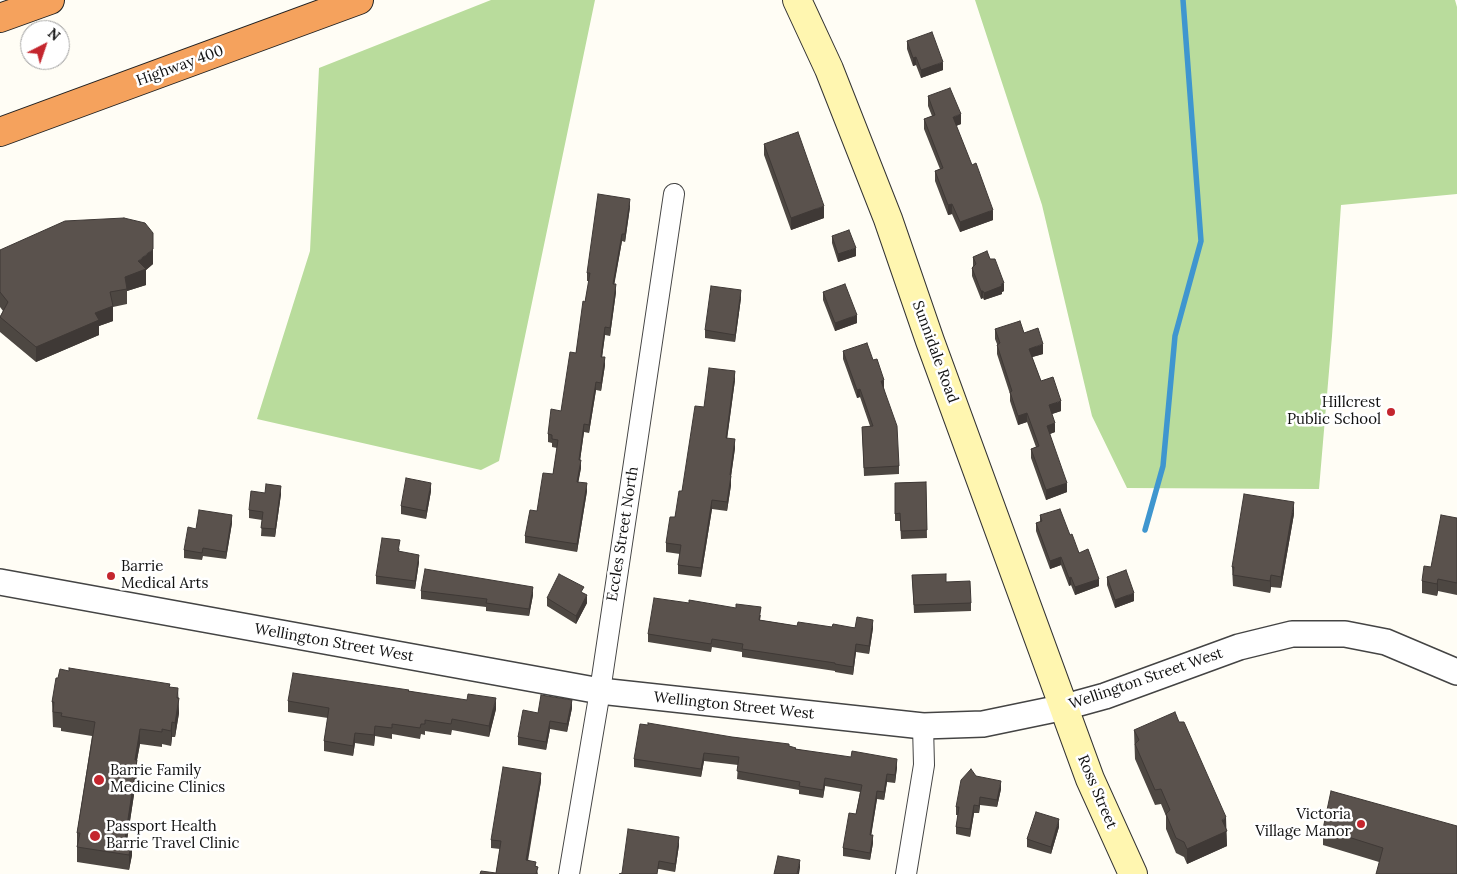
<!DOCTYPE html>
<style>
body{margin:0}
#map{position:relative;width:1457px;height:874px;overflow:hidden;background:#fffdf5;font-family:Lora,serif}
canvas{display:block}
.north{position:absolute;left:20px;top:20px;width:50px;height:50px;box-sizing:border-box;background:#fff;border:1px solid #a0a0a0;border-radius:50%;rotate:41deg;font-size:14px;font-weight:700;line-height:20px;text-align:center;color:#111}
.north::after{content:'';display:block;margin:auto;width:18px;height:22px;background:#c4262e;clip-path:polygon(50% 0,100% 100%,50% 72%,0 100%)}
</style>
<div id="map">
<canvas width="1457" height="874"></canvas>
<div class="north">N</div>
</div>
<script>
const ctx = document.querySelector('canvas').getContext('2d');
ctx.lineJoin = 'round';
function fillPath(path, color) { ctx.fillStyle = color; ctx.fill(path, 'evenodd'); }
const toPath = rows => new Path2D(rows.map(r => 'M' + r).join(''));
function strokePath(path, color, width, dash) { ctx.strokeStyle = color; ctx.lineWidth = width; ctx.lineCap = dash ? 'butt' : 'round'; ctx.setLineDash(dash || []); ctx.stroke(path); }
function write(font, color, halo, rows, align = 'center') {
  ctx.font = font + ' Lora,serif'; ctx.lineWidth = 5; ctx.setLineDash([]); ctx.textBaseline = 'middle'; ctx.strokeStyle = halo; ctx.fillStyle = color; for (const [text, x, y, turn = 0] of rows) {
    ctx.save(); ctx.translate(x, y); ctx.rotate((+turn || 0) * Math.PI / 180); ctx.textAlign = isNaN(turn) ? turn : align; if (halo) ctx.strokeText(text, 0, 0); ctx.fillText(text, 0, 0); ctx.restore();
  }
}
const forest = toPath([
 [491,0,595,0,499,461,481,470,257,419,310,251,319,68],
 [975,0,1455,0,1457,7,1457,194,1341,205,1332,336,1319,489,1127,488,1092,416,1042,205]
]);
const stream = toPath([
 [1145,530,1163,466,1175,336,1201,241,1183,0]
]);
const minor = toPath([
 [569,874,600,691,674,194],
 [906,874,924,765,923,726]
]);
const tertiary = toPath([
 [0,582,600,691,923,726,983,724,1065,707,1105,696,1239,647,1292,634,1345,634,1386,642,1457,672]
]);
const secondary = toPath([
 [797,0,829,69,888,219,930,341,1090,779,1133,874]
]);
const motorway = toPath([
 [0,18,50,0],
 [0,132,359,0]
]);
const wall = toPath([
 [907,41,943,70,921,78,916,65,913,66,907,49],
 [928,96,961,124,956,126,993,220,960,232,952,214,948,215,935,181,935,171,940,169,924,129,924,119,932,116,928,106],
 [764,144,824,218,791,230,764,155],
 [630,207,625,242,622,241,614,284,616,292,610,336,605,335,602,357,605,365,601,391,596,390,589,433,584,432,580,460,581,468,578,482,587,491,577,552,525,543,525,536,537,511,553,474,557,448,552,447,552,443,548,442,548,434,561,411,576,353,589,281,587,281,587,273],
 [832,236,856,256,838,262,832,243],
 [0,250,153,264,146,270,146,285,127,291,127,304,113,307,113,321,99,326,99,335,36,362,0,332,0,317,3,311,0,307],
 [973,257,990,259,1004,291,1002,292,1002,294,984,300,983,298,981,299,972,276,972,268,973,266],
 [823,292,857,323,835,331,823,300],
 [741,298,735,342,705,338,705,330],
 [995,329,1024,333,1043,354,1032,357,1041,381,1061,411,1052,414,1055,432,1050,434,1067,492,1046,500,1031,458,1031,449,1036,447,1027,422,1018,425,1010,401,1010,394,997,354,997,344,995,339],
 [843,351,873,360,884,388,899,466,899,474,864,476,862,427,870,426,860,397,857,398,843,359],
 [735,380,727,438,735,448,731,476,731,485,727,511,712,509,701,577,678,574,678,565,680,554,666,552,666,543,675,517,682,491,704,407],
 [926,482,927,538,901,539,900,521,895,521,895,483],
 [431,491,426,519,401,514,401,506],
 [265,493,281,494,275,537,261,536,262,520,249,518,249,510],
 [1294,514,1281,588,1271,587,1270,593,1233,586,1232,567],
 [1040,515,1070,535,1079,553,1099,586,1075,595,1071,585,1069,586,1061,565,1050,569,1036,531,1036,523,1040,522],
 [1457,518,1457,595,1438,591,1437,596,1422,593,1422,581,1431,567],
 [232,523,226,559,203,556,202,560,184,558,184,550,196,529],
 [400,548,399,551,419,562,415,589,376,584,376,576],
 [912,575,946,582,971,603,971,611,914,613],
 [1107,577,1134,601,1115,608,1107,585],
 [421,591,533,595,529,616,486,611,486,607,421,599],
 [584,593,587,603,576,624,547,606,547,598],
 [761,615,760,620,797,626,873,628,869,654,856,652,853,675,835,672,835,671,742,657,742,652,712,647,711,652,648,642,648,634],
 [58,678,170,687,178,698,179,713,175,737,172,737,171,746,162,744,162,747,140,744,137,760,137,775,127,840,132,855,129,870,77,862,77,833,92,736,61,731,61,728,53,727,52,702],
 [409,691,496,709,489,737,452,730,451,735,425,731,425,735,421,734,420,739,392,734,392,739,375,736,374,746,355,743,353,756,324,751,324,741,328,718,288,712,288,701],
 [572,708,567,732,550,729,546,750,518,745,518,737,538,713],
 [1134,730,1226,829,1227,846,1187,864,1184,857,1176,853,1166,829,1166,816,1161,804,1155,805,1135,759],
 [732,737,789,746,796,749,897,767,895,783,887,782,884,800,877,799,871,835,873,843,870,860,843,856,843,848,856,814,860,792,825,786,823,798,799,794,799,790,737,779,738,765,704,761,701,777,634,767,634,759],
 [976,776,1001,789,997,807,980,805,979,813,974,813,970,837,956,834,956,827,958,815,956,815,956,807],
 [541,781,528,861,536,866,538,874,496,873,500,849,491,848,491,840],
 [1457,826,1379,862,1323,845,1323,829],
 [1059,827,1051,854,1027,847,1027,839],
 [679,845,675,872,659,869,622,873]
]);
const shadedWall = toPath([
 [916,57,916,65,913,66,913,58],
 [943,62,943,70,921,78,921,70],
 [961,114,961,124,953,127,953,117],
 [630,199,630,207,625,242,625,234],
 [952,204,952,214,948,215,948,205],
 [824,206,824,218,791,230,791,218],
 [993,210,993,220,960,232,960,222],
 [622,234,622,241,613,292,613,284],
 [856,248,856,256,838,262,838,254],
 [153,249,153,264,146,270,146,285,127,291,125,277,138,261],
 [1004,283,1004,291,1002,292,1002,294,984,300,984,293],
 [616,284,616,292,610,336,610,328],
 [741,290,741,298,735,342,735,335],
 [981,291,983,291,983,298,981,299],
 [113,306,113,321,99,326,99,335,36,362,36,347,95,313],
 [857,315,857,323,835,331,835,323],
 [605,327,605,335,601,365,601,357],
 [1043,344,1043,354,1029,358,1029,349],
 [605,357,605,365,601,391,601,383],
 [735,371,735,380,726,447,726,438],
 [884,380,884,388,881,389,881,381],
 [596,382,596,390,589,433,589,425],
 [860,389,860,397,857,398,857,390],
 [1061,401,1061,411,1049,415,1049,405],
 [1027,413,1027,422,1018,425,1018,416],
 [1055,423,1055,432,1047,435,1047,426],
 [584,424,584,432,579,468,579,460],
 [735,439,735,448,730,484,730,475],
 [581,460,581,468,577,490,577,482],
 [731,476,731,485,727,511,727,502],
 [431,483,431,491,426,519,426,511],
 [587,483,587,491,577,552,577,544],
 [1067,483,1067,492,1046,500,1046,490],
 [281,486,281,494,275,537,275,529],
 [712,500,712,509,701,577,701,568],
 [1294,502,1294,514,1281,588,1281,577],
 [232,515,232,523,226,559,226,552],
 [419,555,419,562,415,589,415,581],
 [1061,557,1061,565,1050,569,1050,561],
 [1271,575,1271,587,1270,593,1270,581],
 [1071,577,1071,585,1069,586,1069,578],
 [1099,579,1099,586,1075,595,1075,587],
 [1438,579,1438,591,1437,596,1437,584],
 [533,587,533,595,529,616,529,609],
 [1134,593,1134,601,1115,608,1115,600],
 [587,595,587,603,576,624,576,616],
 [873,620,873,628,869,654,869,646],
 [856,644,856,652,853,675,853,667],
 [178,688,179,713,175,737,175,723],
 [496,698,496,709,489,737,489,726],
 [572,700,572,708,567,732,567,724],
 [550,721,550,729,546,750,546,742],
 [172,722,172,737,171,746,171,731],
 [375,726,375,736,374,746,374,735],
 [140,729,140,744,137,760,137,775,125,854,125,839,135,760],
 [355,733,355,743,353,756,353,746],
 [704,753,704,761,701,777,701,769],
 [897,759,897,767,895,783,895,775],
 [541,773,541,781,526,868,526,860],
 [887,774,887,782,884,800,884,792],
 [825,778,825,786,823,798,823,790],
 [1001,781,1001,789,997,807,997,800],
 [877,791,877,799,870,843,870,835],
 [980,797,980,805,979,813,979,806],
 [974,805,974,813,970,837,970,829],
 [1226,817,1227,846,1187,864,1187,849],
 [1059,819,1059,827,1051,854,1051,847],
 [873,835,873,843,870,860,870,853],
 [679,837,679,845,675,872,675,864],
 [132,840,132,855,129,870,129,855],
 [800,860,800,868,799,874,797,874]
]);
const building = toPath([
 [932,32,943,62,921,70,916,57,913,58,907,41,932,32],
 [950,88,961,114,953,117,972,165,976,163,993,210,960,222,952,204,948,205,935,171,943,168,924,119,935,115,928,96,950,88],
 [798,132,824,206,791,218,764,144,798,132],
 [598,194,630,199,625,234,622,234,613,284,616,284,610,328,605,327,601,357,605,357,601,383,596,382,589,425,584,424,579,460,581,460,577,482,587,483,577,544,525,536,530,510,537,511,543,473,553,474,558,440,552,439,552,435,548,434,551,409,561,411,570,352,576,353,583,301,585,302,590,273,587,273,598,194],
 [124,218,145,223,153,233,153,249,138,261,146,269,125,277,127,289,110,292,113,306,95,313,99,320,36,347,0,317,8,302,0,292,0,250,65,221,124,218],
 [849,230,856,248,838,254,832,236,849,230],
 [987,251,990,259,995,259,1004,283,1001,284,1002,286,984,293,983,291,981,291,972,268,976,264,973,257,987,251],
 [845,284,857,315,835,323,823,292,845,284],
 [711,286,741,290,735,335,705,330,711,286],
 [1020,321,1024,333,1038,328,1043,344,1029,349,1041,381,1053,377,1061,401,1049,405,1055,423,1047,426,1067,483,1046,490,1031,449,1039,446,1027,413,1018,416,1010,392,1012,391,997,345,1000,343,995,329,1020,321],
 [867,343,873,360,877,359,884,380,881,381,897,426,899,466,864,468,862,427,873,426,860,389,857,390,843,351,867,343],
 [709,368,735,371,726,438,735,439,730,475,731,476,727,502,712,500,701,568,678,565,681,545,666,543,670,517,675,517,679,491,682,491,695,406,704,407,709,368],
 [406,478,431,483,426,511,401,506,406,478],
 [926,482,927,530,901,531,900,513,895,514,895,483,926,482],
 [266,484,281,486,275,529,261,528,263,512,249,510,251,491,265,493,266,484],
 [1244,494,1294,502,1281,577,1271,575,1270,581,1233,575,1234,567,1232,567,1244,494],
 [1060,509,1070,535,1072,534,1079,553,1088,549,1099,579,1075,587,1071,577,1069,578,1061,557,1050,561,1036,523,1042,521,1040,515,1060,509],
 [199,510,232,515,226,552,203,548,202,553,184,550,188,527,196,529,199,510],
 [1441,515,1457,518,1457,583,1438,579,1437,584,1422,581,1424,566,1431,567,1441,515],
 [382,538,400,540,398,551,419,555,415,581,376,576,382,538],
 [425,569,533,587,529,609,486,603,487,599,421,591,425,569],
 [1126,570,1134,593,1115,600,1107,577,1126,570],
 [559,574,584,587,581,592,587,595,576,616,547,598,559,574],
 [946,574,946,582,970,581,971,603,914,605,912,575,946,574],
 [654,598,689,603,689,600,736,608,736,604,761,607,759,620,797,626,798,622,832,627,833,624,855,628,857,617,873,620,869,646,856,644,853,667,835,664,835,663,742,649,743,644,712,639,711,644,648,634,654,598],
 [69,668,170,684,169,687,178,688,177,698,179,698,175,723,172,722,171,731,162,729,162,732,140,729,135,760,137,760,125,839,132,840,129,855,77,847,80,833,77,833,95,722,61,716,62,713,53,712,54,702,52,702,56,678,58,678,60,669,69,671,69,668],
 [293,673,409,690,408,691,467,700,468,694,496,698,489,726,452,719,451,724,425,720,425,724,421,724,420,728,392,724,392,728,375,726,374,735,355,733,353,746,324,741,329,708,288,701,293,673],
 [541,695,572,700,567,724,550,721,546,742,518,737,523,710,538,713,541,695],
 [1175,712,1179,722,1184,722,1226,817,1222,820,1227,831,1187,849,1184,842,1176,838,1166,814,1170,810,1161,789,1155,790,1135,744,1139,740,1134,730,1175,712],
 [648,723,732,737,789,744,789,746,796,748,795,749,851,757,852,751,897,759,895,775,887,774,884,792,877,791,870,835,873,835,870,853,843,848,849,813,856,814,862,785,825,778,823,790,799,786,800,782,737,771,739,757,704,753,701,769,634,759,640,724,648,725,648,723],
 [503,767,541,773,526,860,536,862,535,866,538,867,536,874,480,874,481,871,496,873,501,841,491,840,503,767],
 [971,769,976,776,1001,781,997,800,980,797,979,806,974,805,970,829,956,827,959,807,956,807,961,780,971,769],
 [1331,791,1457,826,1457,874,1376,874,1383,848,1323,829,1331,791],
 [1036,812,1059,819,1051,847,1027,839,1036,812],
 [628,829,679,837,675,864,659,861,657,874,619,874,622,873,628,829],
 [778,856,800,860,797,874,774,874,778,856]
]);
const markers = [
 [1391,412,5,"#c4262e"],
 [111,576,5,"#c4262e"],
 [99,780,6,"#c4262e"],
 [1361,824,5,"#c4262e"],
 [95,836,6,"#c4262e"]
];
const streetNames = [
 ["Highway 400",180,66,-20],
 ["Sunnidale Road",935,352,70],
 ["Eccles Street North",623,534,-81],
 ["Wellington Street West",334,643,10],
 ["Wellington Street West",1146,679,-19],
 ["Wellington Street West",734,706,6],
 ["Ross Street",1097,792,67]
];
const poiNames = [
 ["Hillcrest",1381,403,"right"],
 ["Public School",1381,420,"right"],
 ["Barrie",121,567],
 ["Medical Arts",121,584],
 ["Barrie Family",110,771],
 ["Medicine Clinics",110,788],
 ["Victoria",1351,815,"right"],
 ["Village Manor",1351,832,"right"],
 ["Passport Health",106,827],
 ["Barrie Travel Clinic",106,844]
];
fillPath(forest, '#b9dc9c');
strokePath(stream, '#3f96cf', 5.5);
strokePath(minor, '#444', 22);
strokePath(tertiary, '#444', 28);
strokePath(secondary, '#333', 30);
strokePath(motorway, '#222', 30);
strokePath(minor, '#fff', 20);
strokePath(tertiary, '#fff', 25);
strokePath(secondary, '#fff6b0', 28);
strokePath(motorway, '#f5a25d', 28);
fillPath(wall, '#4d4742');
fillPath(shadedWall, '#3f3936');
fillPath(building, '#5a524d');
strokePath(building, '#3f3936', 1);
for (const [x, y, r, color] of markers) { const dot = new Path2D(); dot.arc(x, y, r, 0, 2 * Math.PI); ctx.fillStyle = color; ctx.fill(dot); strokePath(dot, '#fff', 2); }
write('15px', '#111', '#fff', streetNames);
write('15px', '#111', '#fff', poiNames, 'left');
</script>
